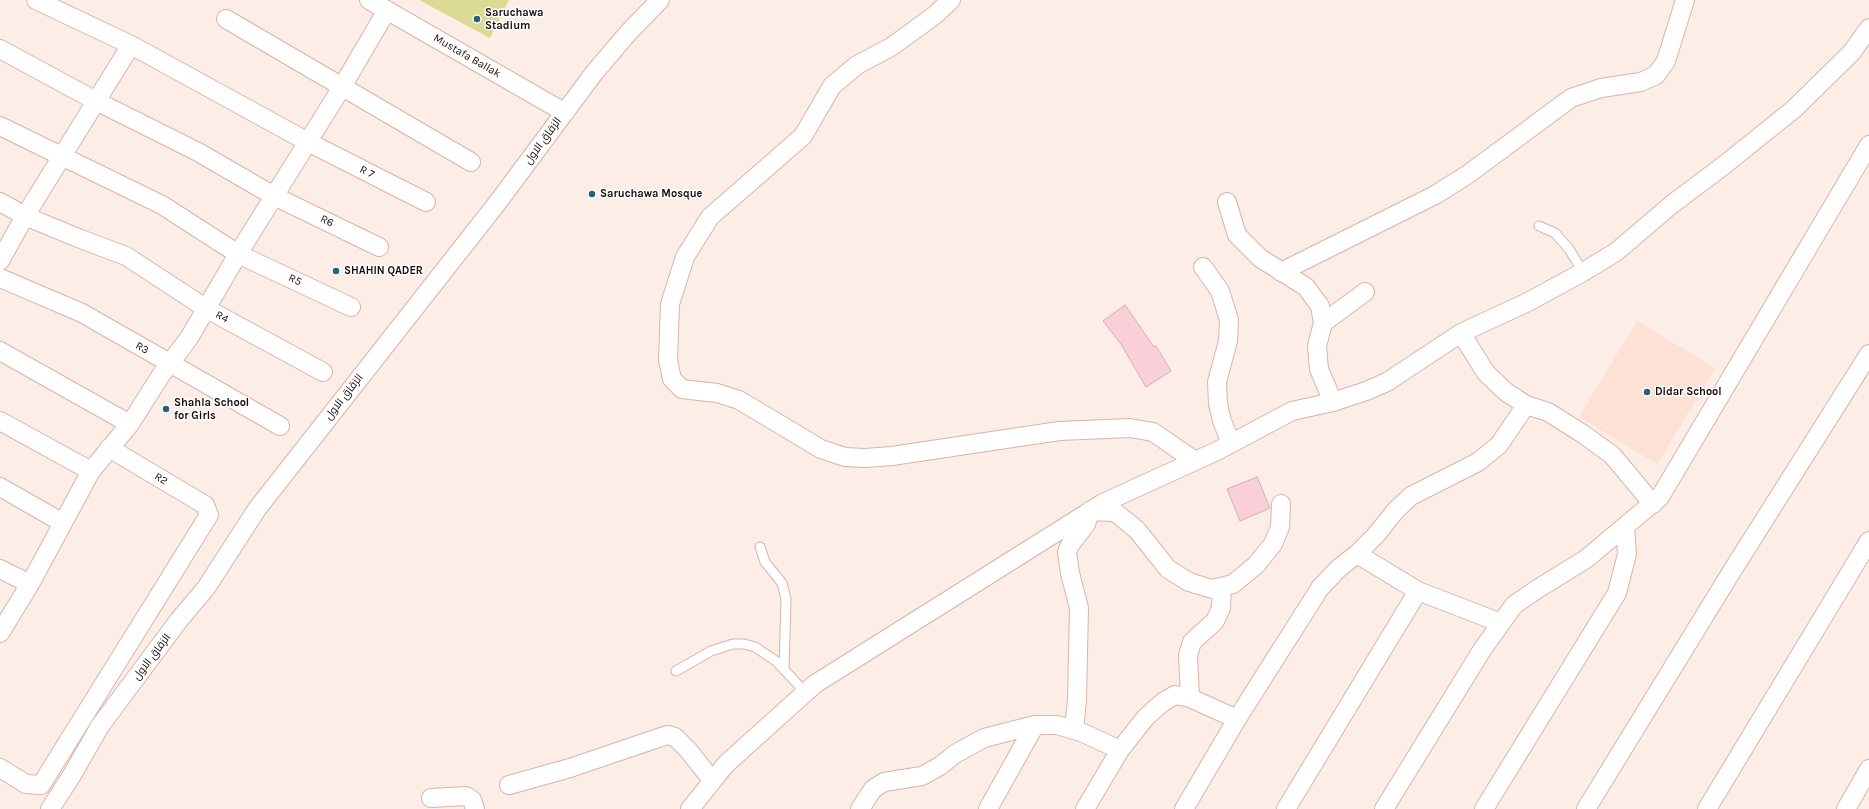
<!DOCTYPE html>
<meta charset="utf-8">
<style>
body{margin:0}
canvas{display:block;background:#fdede7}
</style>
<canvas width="1869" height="809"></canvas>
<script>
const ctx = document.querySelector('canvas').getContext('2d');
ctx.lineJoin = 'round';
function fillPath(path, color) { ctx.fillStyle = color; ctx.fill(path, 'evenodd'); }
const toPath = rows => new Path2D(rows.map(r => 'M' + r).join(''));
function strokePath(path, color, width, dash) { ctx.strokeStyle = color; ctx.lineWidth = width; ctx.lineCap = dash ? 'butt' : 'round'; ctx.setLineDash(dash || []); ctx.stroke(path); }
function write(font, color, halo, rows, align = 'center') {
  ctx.font = font + ' Karla,Cairo,sans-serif'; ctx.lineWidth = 3; ctx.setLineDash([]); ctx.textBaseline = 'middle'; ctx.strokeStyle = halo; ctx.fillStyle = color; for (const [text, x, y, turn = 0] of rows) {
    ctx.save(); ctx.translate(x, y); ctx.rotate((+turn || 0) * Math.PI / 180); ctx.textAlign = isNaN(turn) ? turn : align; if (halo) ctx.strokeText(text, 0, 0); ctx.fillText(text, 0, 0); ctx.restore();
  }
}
const built = toPath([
 [1637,321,1715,368,1657,464,1579,417]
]);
const green = toPath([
 [419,0,509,0,490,38]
]);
const building = toPath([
 [1125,305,1154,347,1156,346,1171,371,1146,387,1121,344,1103,321,1125,305],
 [1257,477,1270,508,1240,521,1227,489,1257,477]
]);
const service = toPath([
 [1539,226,1555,233,1569,249,1583,272],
 [760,547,765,562,782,583,786,599,784,670],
 [676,671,711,651,733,644,744,644,755,647,776,661,805,692]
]);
const minor = toPath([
 [36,0,131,45,308,142,426,202],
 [369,0,564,112],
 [951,0,935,15,891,47,857,65,832,86,803,136,710,217,685,257,670,304,668,360,672,379,682,389,717,393,739,400,821,449,845,457,865,458,892,456,1059,431,1130,428,1153,432,1195,461],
 [226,19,471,162],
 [0,49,96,101,198,152,274,196,379,247],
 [0,126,162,205,238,254,351,307],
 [0,202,25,216,78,238,126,256,207,309,323,372],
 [1227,202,1237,235,1260,258,1306,287,1320,306,1323,323,1317,346,1319,369,1333,402],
 [0,261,25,216,131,45],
 [1203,267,1220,291,1229,320,1228,341,1217,382,1218,404,1222,421,1231,443],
 [1281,272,1435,195,1467,175,1571,98,1601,88,1641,82,1656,75,1666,61,1685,0],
 [0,278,82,313,280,426],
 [1323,323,1365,292],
 [1461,333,1486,373,1506,392,1526,405,1548,412,1583,434,1612,455,1653,504],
 [0,351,130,424],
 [0,421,91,471],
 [0,487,63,523],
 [1357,554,1418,591,1501,623],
 [0,569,30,584],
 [0,633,30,584,91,471,130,424,161,375,189,338,238,254,342,87,387,10],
 [1190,698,1188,655,1192,642,1215,621,1221,608,1222,587],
 [1074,730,1077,700,1079,608,1070,573,1067,552,1070,545,1086,524,1090,511,1115,512,1137,530,1168,569,1189,582,1212,589,1233,584,1256,565,1273,544,1280,527,1281,504],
 [0,768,26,784,41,785,209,515,205,505,109,448],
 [509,785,570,768,667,735,675,737,688,750,712,780],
 [431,798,466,796,472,800,475,809],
 [50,809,72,775,100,726,179,620,206,588,257,509,498,202,594,73,628,33,660,0],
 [690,809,726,764,815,684,1103,503,1217,451,1292,411,1333,402,1366,391,1387,382,1461,333,1528,302,1583,272,1616,252,1671,205,1723,166,1794,109,1852,52,1869,28],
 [860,809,873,789,884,782,922,776,940,766,955,754,984,738,1035,725,1057,725,1081,732,1120,750],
 [988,809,1035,725],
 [1085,809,1120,750,1146,717,1163,702,1175,695,1190,698,1237,719],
 [1184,809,1237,719,1320,588,1339,568,1357,554,1376,535,1396,510,1411,496,1478,462,1499,445,1526,405],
 [1286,809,1418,591],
 [1384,809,1482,650,1514,605,1539,588,1586,559,1660,497,1869,145],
 [1484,809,1617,593,1627,554,1625,527],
 [1586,809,1732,571,1869,354],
 [1707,809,1869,541],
 [1846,809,1869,769]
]);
const markers = [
 [477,19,4,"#266179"],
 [592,194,4,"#266179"],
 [336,271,4,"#266179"],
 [1647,392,4,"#266179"],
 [166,409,4,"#266179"]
];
const poiNames = [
 ["Saruchawa",485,13],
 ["Stadium",485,26],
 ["Saruchawa Mosque",600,194],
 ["SHAHIN QADER",344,271],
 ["Dldar School",1655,392],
 ["Shahla School",174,403],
 ["for Girls",174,416]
];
const streetNames = [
 ["Mustafa Ballak",467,56,30],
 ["الزقاق الاول",543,141,-54],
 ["R 7",367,172,27],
 ["R6",327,221,26],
 ["R5",295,280,25],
 ["R4",222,317,28],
 ["R3",142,348,30],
 ["الزقاق الاول",344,397,-52],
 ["R2",161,479,31],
 ["الزقاق الاول",152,657,-53]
];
fillPath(built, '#fde1d7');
fillPath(green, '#dada92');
fillPath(building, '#f9d0d7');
strokePath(building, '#d5adb4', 1);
strokePath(service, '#d9b4a7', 11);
strokePath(minor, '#d9b4a7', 20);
strokePath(service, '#fff', 9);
strokePath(minor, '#fff', 18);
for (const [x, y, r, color] of markers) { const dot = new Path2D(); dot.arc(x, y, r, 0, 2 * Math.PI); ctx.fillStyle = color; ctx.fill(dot); strokePath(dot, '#fefefe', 1.5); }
write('bold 11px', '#160a06', '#fefefe', poiNames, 'left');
write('11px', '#160a06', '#fefefe', streetNames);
</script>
